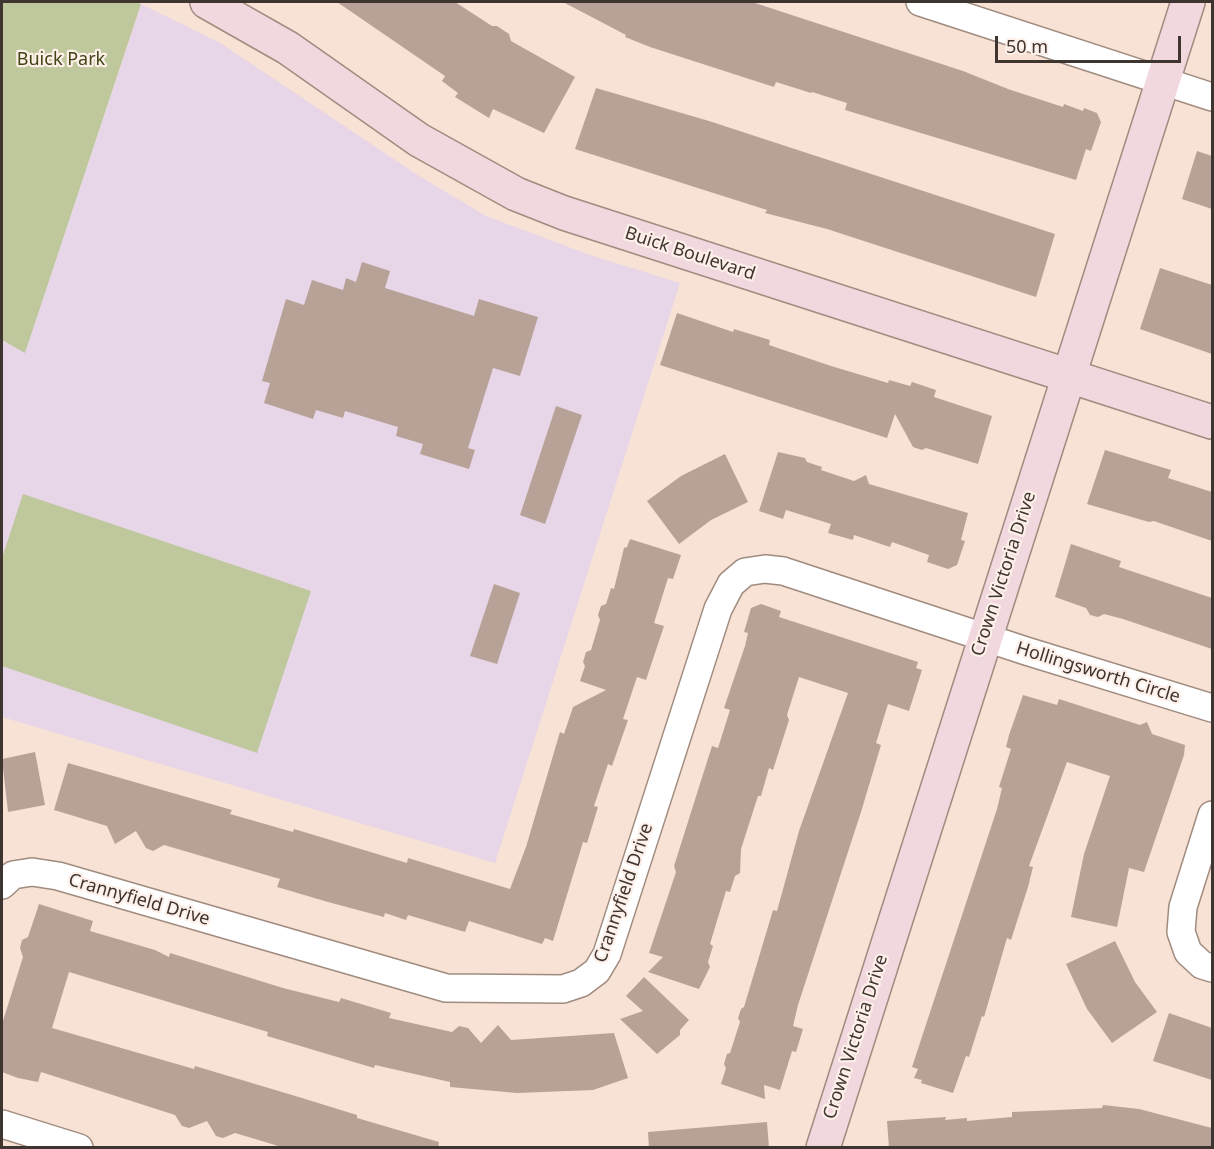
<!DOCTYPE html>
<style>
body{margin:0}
#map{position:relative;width:1214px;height:1149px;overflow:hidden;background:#f8e1d5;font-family:"Noto Sans",sans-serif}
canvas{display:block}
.frame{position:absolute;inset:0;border:3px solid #3e3530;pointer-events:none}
.scale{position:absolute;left:995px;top:36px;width:186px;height:27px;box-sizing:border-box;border:3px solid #3e3530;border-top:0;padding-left:8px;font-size:18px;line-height:21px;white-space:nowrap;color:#3e3530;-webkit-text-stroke:4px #fef0e9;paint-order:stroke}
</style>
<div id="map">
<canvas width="1214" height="1149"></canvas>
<div class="frame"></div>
<div class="scale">50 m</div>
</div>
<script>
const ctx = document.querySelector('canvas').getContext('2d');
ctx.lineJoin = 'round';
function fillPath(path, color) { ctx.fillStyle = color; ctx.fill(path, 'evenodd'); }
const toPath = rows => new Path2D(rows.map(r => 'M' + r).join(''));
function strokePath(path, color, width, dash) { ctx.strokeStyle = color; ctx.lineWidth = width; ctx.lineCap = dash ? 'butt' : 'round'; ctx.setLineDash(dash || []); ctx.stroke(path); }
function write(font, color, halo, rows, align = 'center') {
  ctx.font = font + ' "Noto Sans",sans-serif'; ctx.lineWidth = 4.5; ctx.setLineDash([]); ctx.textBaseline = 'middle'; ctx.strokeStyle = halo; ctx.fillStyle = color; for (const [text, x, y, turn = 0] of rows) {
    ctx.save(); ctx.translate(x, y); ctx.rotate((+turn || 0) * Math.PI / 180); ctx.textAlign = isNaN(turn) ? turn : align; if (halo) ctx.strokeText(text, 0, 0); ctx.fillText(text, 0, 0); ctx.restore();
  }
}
const education = toPath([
 [141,4,220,43,419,176,486,216,590,255,680,283,495,863,2,717,2,340,25,352]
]);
const green = toPath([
 [2,2,136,2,141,4,25,353,2,340],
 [23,494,311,591,257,753,2,666,2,558]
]);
const building = toPath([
 [337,2,455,2,492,26,497,26,509,34,511,41,575,77,544,133,493,109,489,118,455,97,458,93,442,81,445,76],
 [563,2,752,2,963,71,1008,89,1063,107,1064,104,1083,111,1084,108,1097,113,1101,122,1091,151,1086,149,1076,180,845,110,847,103,812,92,811,93,776,82,774,87,650,47,625,37,626,35],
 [596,88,709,121,1055,234,1036,297,827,229,765,213,767,210,575,149],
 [1197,151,1212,156,1212,209,1182,199],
 [362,262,390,271,385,288,474,316,479,299,538,317,520,376,493,368,468,448,475,450,469,469,420,454,423,444,396,436,398,427,345,411,343,418,316,410,313,419,264,403,270,383,262,381,286,299,304,305,312,280,343,290,346,278,356,282],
 [1160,268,1212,285,1212,354,1140,329],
 [677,313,733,332,734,329,770,340,769,345,831,366,888,383,889,380,910,386,912,382,936,390,934,397,992,416,978,464,926,448,922,450,913,447,895,414,887,438,660,365],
 [556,406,582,415,545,524,520,515],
 [1105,450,1171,470,1168,478,1212,492,1212,541,1154,521,1149,522,1087,504],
 [778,452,805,458,807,462,822,467,821,470,854,481,866,475,869,484,968,513,961,540,965,541,957,565,948,569,927,562,929,555,892,542,890,547,854,535,853,540,828,533,831,524,786,510,783,519,759,511],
 [725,454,748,502,711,520,679,544,647,501,681,476],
 [630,539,681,555,673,579,668,578,654,623,664,626,646,680,637,677,623,719,628,720,612,766,608,764,594,806,598,807,587,843,583,842,553,941,545,938,542,944,469,921,465,932,408,915,406,920,385,913,384,917,328,902,277,887,280,879,239,867,164,845,153,851,146,848,136,831,115,844,107,826,54,810,68,763,232,810,230,814,293,832,294,829,407,863,408,858,510,889,526,847,560,732,564,734,573,707,606,690,580,681,585,666,583,662,586,652,591,650,600,620,598,615,601,606,606,604,611,588,614,589,624,548,627,547],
 [1071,544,1121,561,1119,567,1212,598,1212,649,1123,619,1104,614,1098,617,1090,615,1086,608,1055,597],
 [494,584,520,593,497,664,470,656],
 [761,604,781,611,779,617,918,662,916,668,922,670,909,711,888,704,876,743,881,745,861,812,798,1005,793,1026,803,1029,796,1052,792,1051,780,1090,764,1085,765,1099,721,1084,726,1068,724,1064,727,1054,730,1053,740,1022,738,1018,741,1009,744,1007,773,910,777,911,799,831,848,693,799,677,787,715,789,720,773,770,769,768,761,796,758,796,741,849,740,873,735,876,730,892,726,891,710,944,713,946,708,962,710,967,699,989,648,972,663,957,649,953,676,872,674,866,712,746,718,748,730,710,724,708,745,646,748,633,744,632,751,608],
 [1023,695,1057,705,1059,699,1140,725,1147,722,1152,734,1185,745,1184,755,1144,872,1129,868,1117,927,1071,917,1084,854,1110,776,1067,762,1029,866,1033,867,1028,887,1011,940,1007,938,984,1017,982,1016,969,1057,966,1056,953,1093,921,1083,922,1080,914,1078,918,1069,912,1067,997,809,1002,788,999,787,1011,749,1006,747,1009,735],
 [35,752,45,805,8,812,2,759],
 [39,904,93,921,90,931,155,950,169,957,170,953,283,988,339,1002,341,998,391,1013,389,1018,452,1032,459,1026,468,1028,481,1043,498,1025,511,1040,614,1033,628,1078,593,1090,517,1093,450,1087,450,1082,375,1065,374,1068,267,1036,268,1032,69,972,52,1028,194,1069,195,1066,302,1098,357,1115,357,1118,439,1142,438,1148,285,1148,235,1133,223,1138,216,1136,207,1121,189,1128,182,1126,175,1115,41,1072,38,1082,18,1078,2,1072,2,1024,23,957,20,948,22,940,28,937],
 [1115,941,1135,982,1157,1012,1112,1043,1087,1009,1066,964],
 [644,977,689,1020,680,1030,680,1035,657,1054,620,1019,643,1011,626,996],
 [1169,1013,1212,1028,1212,1080,1153,1061],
 [1103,1105,1139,1109,1212,1128,1212,1148,889,1148,887,1121,946,1117,945,1120,967,1118,967,1121,1012,1117,1012,1112,1102,1108],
 [767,1122,769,1148,649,1148,648,1132]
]);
const street = toPath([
 [920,2,1212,97],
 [1212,815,1183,907,1181,932,1188,952,1202,965,1212,968],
 [2,885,13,875,32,872,58,876,446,988,563,989,581,983,597,971,607,954,718,609,731,584,745,572,765,569,783,571,1026,651,1212,708],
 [2,1124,79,1148]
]);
const secondary = toPath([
 [207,2,288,48,419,140,516,194,564,213,1212,422],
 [823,1148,1188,2]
]);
const parkNames = [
 ["Buick Park",61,60]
];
const streetNames = [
 ["Buick Boulevard",690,254,18],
 ["Crown Victoria Drive",1004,574,-72],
 ["Hollingsworth Circle",1098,673,17],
 ["Crannyfield Drive",624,893,-71],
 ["Crannyfield Drive",139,900,16],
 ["Crown Victoria Drive",856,1037,-72]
];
fillPath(education, '#e7d6e8');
fillPath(green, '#bfc79d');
fillPath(building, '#b8a297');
strokePath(street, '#a08b7f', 30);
strokePath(secondary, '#a08b7f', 36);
strokePath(street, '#fff', 27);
strokePath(secondary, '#f1d7de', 33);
write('18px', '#3e4413', '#fef0e9', parkNames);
write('18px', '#3e3530', '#fef0e9', streetNames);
</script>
